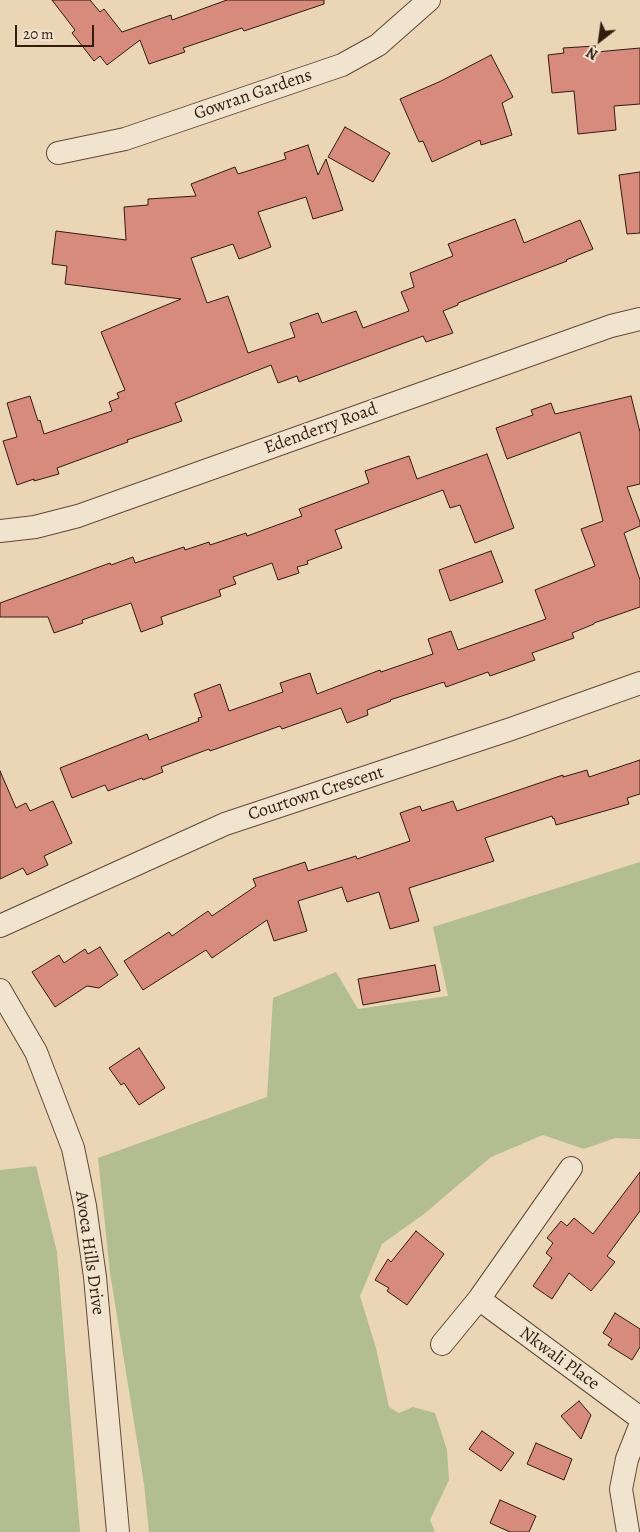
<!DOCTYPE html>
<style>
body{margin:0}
#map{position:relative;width:640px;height:1532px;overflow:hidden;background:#ead5b5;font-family:Alegreya,serif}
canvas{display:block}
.north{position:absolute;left:575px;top:15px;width:50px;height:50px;-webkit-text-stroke:4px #f1e4cf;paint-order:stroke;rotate:210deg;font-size:14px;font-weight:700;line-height:20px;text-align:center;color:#311c0e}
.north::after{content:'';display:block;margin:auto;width:18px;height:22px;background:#311c0e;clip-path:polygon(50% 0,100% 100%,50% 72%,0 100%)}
.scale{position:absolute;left:15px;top:25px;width:79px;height:22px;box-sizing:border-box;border:2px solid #311c0e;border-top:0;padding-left:6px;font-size:15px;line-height:18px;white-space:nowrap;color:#311c0e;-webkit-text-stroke:4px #f1e4cf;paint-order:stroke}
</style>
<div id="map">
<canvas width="640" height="1532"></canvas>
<div class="north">N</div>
<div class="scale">20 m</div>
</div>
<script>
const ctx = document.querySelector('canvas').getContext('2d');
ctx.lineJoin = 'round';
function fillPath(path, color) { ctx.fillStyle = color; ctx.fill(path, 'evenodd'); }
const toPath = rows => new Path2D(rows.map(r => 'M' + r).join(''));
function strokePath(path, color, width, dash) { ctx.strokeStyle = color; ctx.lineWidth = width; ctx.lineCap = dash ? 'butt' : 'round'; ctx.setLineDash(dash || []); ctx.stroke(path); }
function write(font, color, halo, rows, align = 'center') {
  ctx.font = font + ' Alegreya,serif'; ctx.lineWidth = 4; ctx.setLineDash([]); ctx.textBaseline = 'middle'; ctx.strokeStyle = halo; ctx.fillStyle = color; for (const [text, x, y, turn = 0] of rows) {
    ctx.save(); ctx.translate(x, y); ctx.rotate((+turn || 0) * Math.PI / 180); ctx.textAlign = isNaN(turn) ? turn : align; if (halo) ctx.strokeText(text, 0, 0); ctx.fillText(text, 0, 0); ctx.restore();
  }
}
const green = toPath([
 [640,862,640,1139,615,1138,584,1149,543,1135,491,1157,424,1214,382,1244,360,1296,376,1348,389,1407,399,1413,413,1407,435,1413,447,1450,449,1480,430,1520,435,1532,149,1532,144,1484,110,1273,98,1158,267,1097,273,998,336,972,358,1009,448,996,433,927],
 [36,1166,57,1252,80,1532,0,1532,0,1170]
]);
const building = toPath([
 [52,0,90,0,100,12,104,9,122,32,171,15,172,20,227,0,324,0,324,4,244,31,242,28,183,48,185,52,149,64,140,40,107,65,100,56,94,61,72,33,75,30,52,0],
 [595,46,596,52,640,48,640,104,614,106,616,130,578,134,574,91,552,93,548,55,564,53,563,48,595,46],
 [491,55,513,97,502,103,512,135,481,145,480,140,432,162,423,141,419,142,400,99,441,81,491,55],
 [345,127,390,153,373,182,328,157,345,127],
 [308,145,318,175,326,159,343,210,313,219,306,197,258,212,271,247,239,259,233,244,191,258,207,303,228,296,248,353,295,337,290,323,318,313,322,323,356,311,363,328,409,311,401,292,414,287,410,273,453,256,448,244,515,219,524,243,580,220,593,249,566,260,567,261,458,303,458,305,443,311,453,333,426,342,423,336,299,382,297,376,278,383,271,365,175,403,182,421,127,440,128,442,57,468,59,474,34,481,34,479,17,485,3,441,17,437,7,403,30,396,38,421,40,420,44,434,112,411,109,402,119,398,117,393,125,390,101,332,181,299,65,284,67,266,52,264,56,231,126,240,124,207,148,205,148,199,196,196,191,184,235,167,238,174,286,159,284,153,308,145],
 [640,172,640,233,627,234,619,175,640,172],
 [631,396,640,432,640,484,627,487,640,522,640,526,624,533,640,580,640,607,594,623,594,624,572,633,574,638,532,653,535,660,490,676,488,672,446,687,444,682,390,700,391,701,367,710,368,715,347,723,341,708,282,729,280,726,210,751,209,749,161,767,163,772,143,780,142,778,108,791,105,785,72,798,60,768,147,734,149,740,199,721,198,718,202,717,194,694,220,684,229,711,283,692,280,683,310,673,317,694,380,670,381,672,433,654,428,639,451,631,458,650,546,619,535,590,595,566,581,529,603,521,580,432,507,459,496,428,533,415,531,410,551,403,555,414,631,396],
 [487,454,514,528,475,543,460,505,450,508,443,490,335,530,342,548,307,561,308,564,297,567,299,573,278,580,272,563,233,577,236,584,219,590,221,596,161,617,163,624,141,632,131,603,82,620,83,623,54,633,48,617,0,617,0,603,110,563,111,565,133,557,135,563,184,547,185,550,209,542,210,545,246,533,247,536,302,516,299,509,369,483,365,471,409,456,417,479,487,454],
 [491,551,503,582,450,601,439,570,491,551],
 [640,760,640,794,627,798,629,804,556,825,554,818,553,819,552,816,485,838,494,861,409,888,419,921,390,929,379,892,347,902,342,887,298,901,307,931,274,941,267,920,212,958,206,950,143,990,124,961,169,932,172,936,208,911,212,916,256,886,253,879,305,862,308,871,356,856,357,859,410,841,400,813,420,806,422,811,453,801,457,811,563,775,563,777,587,770,589,777,640,760],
 [0,771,16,808,26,803,30,811,53,801,72,843,44,856,48,865,27,875,23,868,0,879,0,771],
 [100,947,118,975,99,988,87,986,55,1007,32,972,59,955,64,963,85,949,88,954,100,947],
 [435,965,440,991,363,1005,358,979,435,965],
 [139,1048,165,1088,139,1105,124,1083,121,1085,109,1068,139,1048],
 [640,1172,640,1211,607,1256,615,1262,591,1291,569,1273,552,1299,533,1286,552,1258,546,1253,553,1243,547,1238,561,1221,567,1226,574,1218,593,1234,640,1172],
 [416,1231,444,1254,407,1305,387,1291,389,1288,375,1280,388,1259,391,1262,416,1231],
 [615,1313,640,1329,640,1347,632,1360,608,1345,612,1339,603,1333,615,1313],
 [579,1401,591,1415,581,1439,561,1416,579,1401],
 [482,1431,514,1453,501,1471,469,1449,482,1431],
 [536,1443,572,1459,564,1480,527,1464,536,1443],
 [500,1500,536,1516,529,1532,510,1532,490,1523,500,1500]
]);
const minor = toPath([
 [58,153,125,139,342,65,378,45,429,0],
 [0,531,35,527,78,516,611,326,640,319],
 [0,926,225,824,511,729,640,683],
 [0,990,36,1052,73,1148,85,1206,95,1277,118,1532],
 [479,1299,640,1418],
 [442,1344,479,1299,571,1168],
 [628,1532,621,1489,627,1459,640,1426]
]);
const streetNames = [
 ["Gowran Gardens",253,95,-19],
 ["Edenderry Road",321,429,-20],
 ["Courtown Crescent",316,794,-18],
 ["Avoca Hills Drive",89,1253,82],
 ["Nkwali Place",559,1359,36]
];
fillPath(green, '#b3be90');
fillPath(building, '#d68b7d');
strokePath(building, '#311c0e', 1);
strokePath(minor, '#5f4a38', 24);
strokePath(minor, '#f1e4cf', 22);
write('18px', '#311c0e', '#f1e4cf', streetNames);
</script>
